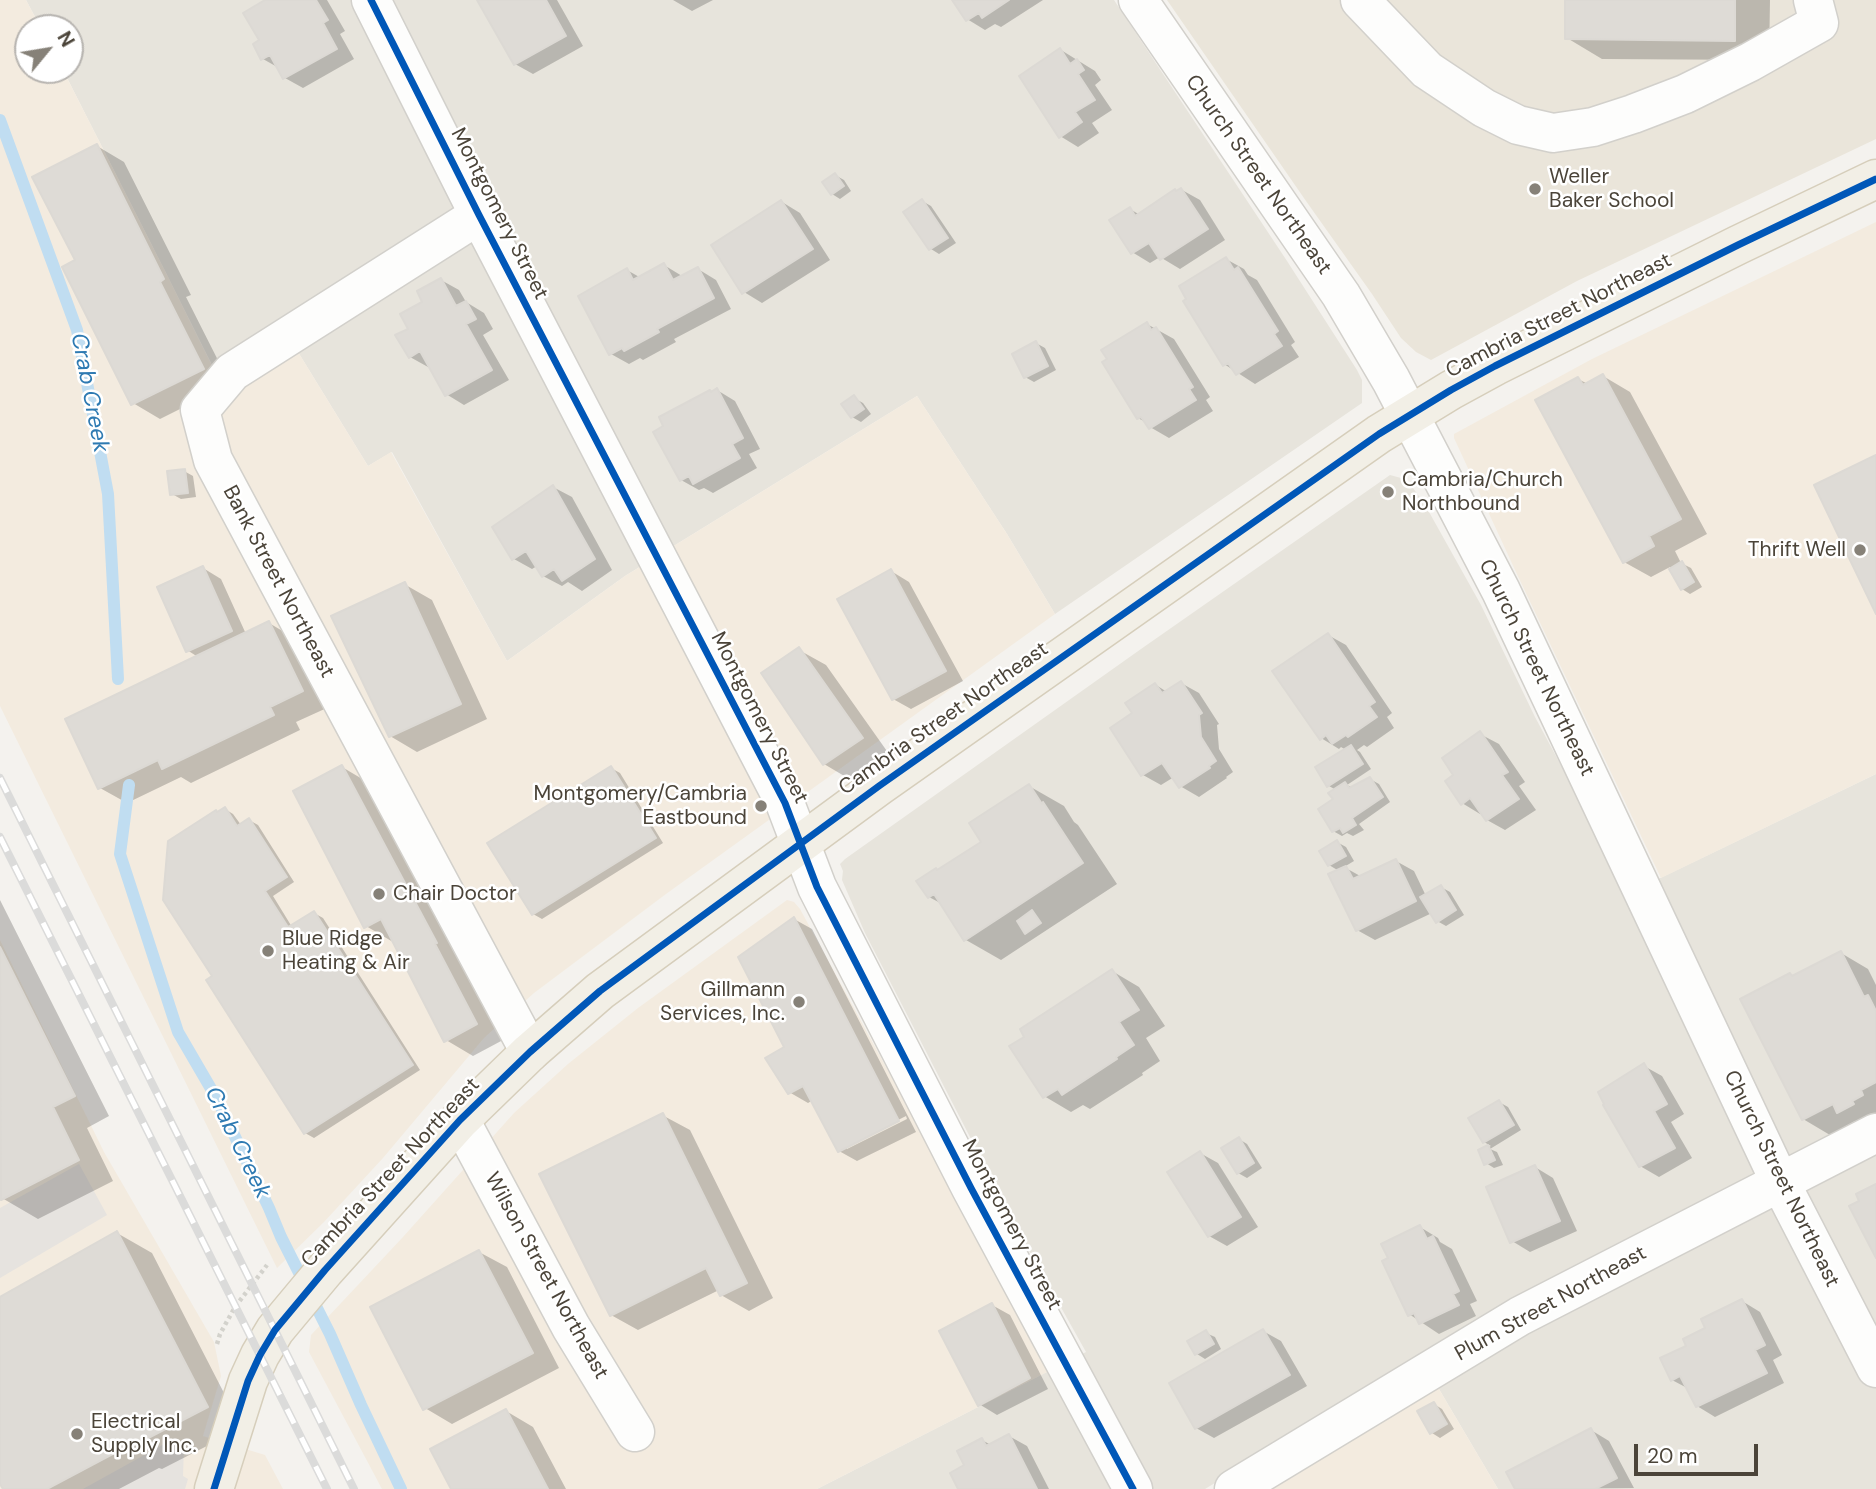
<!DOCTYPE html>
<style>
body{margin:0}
#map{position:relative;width:1876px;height:1489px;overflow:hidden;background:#f4f2ee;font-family:"DM Sans",sans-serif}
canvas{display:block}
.north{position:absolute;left:14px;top:14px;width:70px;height:70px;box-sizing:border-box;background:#fff;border:2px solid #b7b4b0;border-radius:50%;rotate:60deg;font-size:19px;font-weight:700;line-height:28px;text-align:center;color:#4b4439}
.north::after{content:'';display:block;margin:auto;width:24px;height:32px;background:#868178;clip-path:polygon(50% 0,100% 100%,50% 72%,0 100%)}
.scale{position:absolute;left:1634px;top:1444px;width:124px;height:32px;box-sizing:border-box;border:4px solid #4b4439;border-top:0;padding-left:9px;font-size:21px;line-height:24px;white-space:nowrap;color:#4b4439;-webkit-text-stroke:5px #fff;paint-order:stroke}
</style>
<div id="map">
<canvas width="1876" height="1489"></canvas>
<div class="north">N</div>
<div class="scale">20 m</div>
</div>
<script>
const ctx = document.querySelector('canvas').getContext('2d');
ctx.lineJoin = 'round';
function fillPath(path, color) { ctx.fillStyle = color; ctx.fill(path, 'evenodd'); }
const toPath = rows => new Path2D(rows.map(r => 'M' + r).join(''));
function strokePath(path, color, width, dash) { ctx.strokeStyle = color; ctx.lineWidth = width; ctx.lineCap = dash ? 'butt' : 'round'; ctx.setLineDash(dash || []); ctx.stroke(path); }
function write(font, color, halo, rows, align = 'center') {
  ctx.font = font + ' "DM Sans",sans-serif'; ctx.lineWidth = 5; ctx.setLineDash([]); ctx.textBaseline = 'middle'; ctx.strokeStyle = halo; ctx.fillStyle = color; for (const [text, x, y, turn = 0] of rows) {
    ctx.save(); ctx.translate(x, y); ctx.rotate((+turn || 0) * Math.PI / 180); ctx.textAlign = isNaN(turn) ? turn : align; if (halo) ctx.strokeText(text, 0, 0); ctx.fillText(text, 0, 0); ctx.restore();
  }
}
const residential = toPath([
 [26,0,1114,0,1287,261,1357,370,1362,380,1362,403,1055,614,1007,534,917,396,625,576,507,661,392,452,368,466,282,326,215,371,166,273,63,70,70,70,70,28,41,28],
 [1390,475,1401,478,1410,484,1424,503,1481,605,1535,717,1585,810,1625,895,1876,774,1876,1489,1498,1489,1436,1384,1331,1412,1205,1489,817,1489,1086,1352,1021,1236,865,933,842,880,843,871,840,864,845,859,1141,649]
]);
const commercial = toPath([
 [0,0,26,0,41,28,28,28,28,70,63,70,166,273,226,394,295,347,368,466,391,452,507,661,625,576,917,396,1007,534,1055,614,666,894,534,993,484,1038,383,1158,324,1222,277,1268,0,706],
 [1876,222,1876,774,1661,878,1516,572,1454,438,1454,434,1592,359],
 [787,900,794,902,800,909,1051,1370,817,1489,382,1489,309,1352,311,1335,403,1237,514,1113,568,1064,638,1008],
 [0,940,104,1152,214,1342,221,1376,203,1436,265,1455,283,1489,0,1489],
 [1436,1384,1498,1489,1265,1489]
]);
const education = toPath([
 [1167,0,1876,0,1876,139,1577,281,1431,360,1416,352,1401,338,1372,294,1306,201]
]);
const parking = toPath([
 [79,1164,107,1215,0,1278,0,1208],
 [166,1443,184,1446,183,1476,188,1479,185,1489,83,1489]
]);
const shadow = toPath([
 [268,0,327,0,345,31,340,34,354,59,303,88,285,78,279,68,263,59],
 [479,0,557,0,583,46,533,74,515,64],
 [673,0,713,0,692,11],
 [954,0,1043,0,1001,27,995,24,985,30,967,19],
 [1567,0,1770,0,1769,60,1602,59,1567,38],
 [1061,50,1095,71,1101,80,1095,85,1112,110,1092,123,1099,133,1078,147,1060,136],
 [97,146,124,162,191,295,186,297,230,384,160,419,133,403,77,261],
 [835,175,844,180,851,191,840,199,832,194],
 [1182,190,1200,200,1225,240,1180,269,1160,257,1150,263,1132,252,1130,209,1140,215],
 [922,201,931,206,956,243,939,254,931,249,906,213],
 [782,202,800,213,830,260,762,303,744,292],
 [1226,259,1244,269,1248,275,1257,280,1295,342,1291,345,1299,357,1255,384,1224,364],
 [664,265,682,276,698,269,716,280,731,309,674,339,676,342,643,360,640,358,629,364,611,354,627,270,641,278],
 [441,280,459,290,466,302,484,313,493,329,483,335,509,380,464,405,446,394,430,366,428,367,410,357,410,329,425,302],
 [1147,324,1174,339,1210,397,1206,400,1213,411,1169,438,1150,427,1147,423,1138,418],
 [1036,343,1045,348,1056,370,1034,382,1025,377],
 [1603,376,1630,392,1707,534,1675,551,1681,563,1691,568,1702,587,1690,594,1682,589,1670,567,1651,577,1624,562,1578,379,1588,384],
 [717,390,735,401,760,449,749,454,757,468,713,493,704,488,699,490,681,480,710,392,713,393],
 [854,398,863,403,871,414,861,422,852,417],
 [184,471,193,476,196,497,181,499,172,494],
 [553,487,572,497,612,570,582,591,568,582,562,586,543,576,537,566,532,569,514,559],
 [203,568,221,579,246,634,269,623,296,639,329,707,296,722,300,730,191,783,181,777,127,803,100,788,198,657,187,650],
 [891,571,909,582,963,681,911,709,893,699],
 [404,584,432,600,487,719,417,752,390,736],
 [1328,635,1346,645,1392,713,1387,717,1394,728,1367,747,1364,745,1357,750,1360,752,1371,769,1347,785,1353,788,1370,779,1379,784,1390,802,1359,824,1364,830,1353,836,1347,833,1342,836,1333,831,1336,790,1329,786,1346,750,1341,747,1339,749,1321,738],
 [799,650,826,665,889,754,851,780,824,764],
 [1181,683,1199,693,1219,724,1217,725,1219,749,1233,772,1226,777,1227,778,1199,797,1180,786,1174,777,1161,785,1143,775,1134,714,1156,685,1167,692],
 [1480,734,1499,744,1525,782,1519,786,1536,810,1505,830,1487,820,1482,812,1480,814,1462,803,1456,776],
 [342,767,369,783,503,1040,473,1056,446,1040,394,941,393,942,366,926],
 [611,768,620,773,663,843,542,919,533,914],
 [1029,786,1064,806,1074,822,1078,825,1117,884,1001,960,966,940,944,905,929,897,938,872,983,842],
 [225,809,233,814,241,825,249,820,258,825,294,882,273,896,292,927,314,913,323,918,420,1070,314,1138,305,1133,214,976],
 [1337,842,1346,847,1354,861,1344,867,1362,877,1396,861,1414,871,1426,896,1441,887,1450,892,1464,915,1446,926,1437,921,1432,913,1375,940,1357,930,1339,871,1329,865],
 [0,900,109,1116,87,1128,113,1181,38,1219,2,1198,0,1193],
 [794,919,812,929,916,1132,857,1161,839,1151,813,1100,808,1103,789,1092,787,1048],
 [906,1116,907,1119,847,1149,847,1146],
 [1841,953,1868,969,1876,985,1876,1122,1866,1127,1855,1121,1830,1135,1803,1119,1790,975,1794,977],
 [1112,971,1139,987,1165,1026,1146,1038,1160,1061,1142,1073,1143,1075,1090,1109,1083,1105,1071,1112,1044,1096],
 [1644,1066,1662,1076,1684,1114,1671,1122,1692,1158,1659,1177,1640,1166],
 [1499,1102,1508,1107,1521,1130,1490,1149,1497,1152,1503,1165,1494,1168,1486,1163,1480,1151,1491,1146,1484,1142],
 [662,1115,690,1130,773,1298,749,1311,721,1295,719,1290,638,1330,611,1315],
 [1239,1139,1247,1144,1262,1168,1247,1178,1238,1173],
 [1200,1153,1218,1163,1258,1227,1227,1246,1209,1236],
 [1535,1167,1553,1178,1577,1231,1530,1252,1512,1241],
 [1420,1227,1438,1238,1440,1242,1452,1249,1477,1301,1470,1304,1476,1316,1439,1334,1409,1314,1390,1259],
 [117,1233,152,1253,242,1428,162,1469,159,1468,119,1489,6,1489,0,1481,0,1299],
 [479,1252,507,1267,559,1368,452,1424,425,1408],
 [1742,1301,1760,1312,1782,1355,1773,1360,1784,1383,1715,1417,1697,1406,1689,1389,1672,1380,1689,1346,1707,1329],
 [992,1305,1010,1315,1048,1389,997,1415,979,1404],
 [1263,1331,1281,1341,1307,1386,1214,1438,1196,1428],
 [1206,1333,1215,1337,1221,1349,1205,1359,1197,1354],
 [1434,1404,1442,1409,1454,1429,1440,1438,1432,1433],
 [506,1411,533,1427,566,1489,453,1489],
 [1591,1430,1609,1441,1634,1488,1517,1489],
 [1009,1436,1027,1446,1049,1489,960,1489,982,1440,991,1445]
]);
const stream = toPath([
 [0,120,77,330,108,494,118,679],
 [129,785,120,854,178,1032,217,1099,269,1208,281,1237,330,1334,361,1405,401,1489]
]);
const building = toPath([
 [265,0,316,0,328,20,323,23,337,49,283,79,270,55,261,60,253,44,259,40,243,13,265,0],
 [477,0,546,0,566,36,514,65,477,0],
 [952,0,1009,0,982,18,979,13,966,21,952,0],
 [1565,0,1735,0,1735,41,1565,39,1565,0],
 [1060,48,1070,64,1077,59,1084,70,1078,74,1095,100,1075,112,1082,122,1059,138,1019,76,1060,48],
 [97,144,164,279,160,282,204,369,131,405,62,267,75,260,32,177,97,144],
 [835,173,844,186,831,195,822,182,835,173],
 [1181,188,1208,229,1160,260,1149,243,1131,254,1109,220,1130,207,1135,216,1175,189,1176,191,1181,188],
 [922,199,948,238,929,250,903,212,922,199],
 [781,200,813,249,742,294,711,245,781,200],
 [1226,257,1234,270,1238,267,1278,331,1274,334,1282,346,1236,375,1228,363,1223,366,1183,301,1186,299,1179,286,1226,257],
 [664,263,673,280,698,267,714,298,657,329,659,332,624,351,622,348,609,355,578,296,627,268,633,280,664,263],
 [441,278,456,306,466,301,476,319,466,324,492,370,445,396,420,351,409,358,395,335,408,329,400,314,422,302,417,291,441,278],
 [1147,322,1151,330,1156,327,1193,387,1189,389,1196,400,1149,429,1141,417,1137,419,1102,362,1107,359,1101,350,1147,322],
 [1036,341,1048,366,1024,378,1012,354,1036,341],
 [1603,374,1681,519,1649,536,1654,546,1623,563,1535,400,1578,377,1583,385,1603,374],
 [717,388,743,438,732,444,740,458,693,484,689,476,680,481,653,432,663,426,659,417,710,390,711,392,717,388],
 [854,395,864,409,851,418,841,404,854,395],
 [1876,455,1876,614,1814,485,1876,455],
 [185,469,188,493,170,495,167,471,185,469],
 [553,485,595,559,562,581,554,569,542,577,526,551,512,560,492,527,553,485],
 [1682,561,1694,582,1681,590,1669,569,1682,561],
 [203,566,232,631,186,652,157,587,203,566],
 [891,569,946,671,892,700,837,599,891,569],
 [405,582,461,704,389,737,331,616,405,582],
 [269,621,303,691,270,707,274,715,162,769,158,760,98,789,65,719,269,621],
 [1328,633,1375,702,1369,706,1377,717,1348,737,1346,735,1332,744,1326,735,1320,740,1272,671,1328,633],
 [799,647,863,738,823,765,761,673,799,647],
 [1181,681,1202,713,1199,715,1201,737,1216,761,1209,766,1210,768,1179,788,1162,763,1141,776,1110,728,1132,713,1125,703,1155,683,1162,693,1181,681],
 [1480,731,1508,772,1502,775,1519,799,1486,821,1470,798,1461,805,1445,781,1453,775,1442,758,1480,731],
 [1351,745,1363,764,1327,787,1315,767,1351,745],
 [342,765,437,943,435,944,477,1024,444,1042,381,919,364,928,293,791,342,765],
 [611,766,656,838,532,915,487,843,611,766],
 [1370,777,1383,797,1352,818,1356,825,1343,833,1340,828,1332,832,1318,809,1333,799,1328,793,1345,782,1349,788,1370,777],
 [1029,784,1042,804,1043,802,1083,863,964,941,934,894,928,898,916,881,936,868,937,870,981,842,969,823,1029,784],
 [225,807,237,826,249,818,287,877,265,891,288,927,314,911,413,1065,304,1134,206,980,212,976,163,900,168,841,216,810,217,812,225,807],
 [1337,840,1346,856,1328,866,1319,851,1337,840],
 [1396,859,1416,901,1356,931,1328,874,1346,866,1353,879,1396,859],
 [1441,885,1456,910,1436,923,1420,897,1441,885],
 [1032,910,1041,923,1025,934,1017,921,1032,910],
 [794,917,899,1121,838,1152,803,1086,788,1094,765,1058,784,1047,738,957,794,917],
 [0,947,75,1096,53,1107,79,1160,1,1200,0,947],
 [1841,951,1864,997,1868,995,1876,1011,1876,1082,1861,1090,1863,1095,1852,1101,1854,1104,1837,1113,1833,1104,1802,1120,1740,999,1790,973,1792,976,1841,951],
 [1112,969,1139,1010,1119,1022,1134,1045,1116,1057,1117,1059,1062,1095,1058,1089,1043,1098,1009,1046,1024,1037,1020,1029,1112,969],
 [1644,1063,1667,1104,1654,1111,1675,1148,1639,1167,1603,1105,1604,1104,1598,1092,1644,1063],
 [1499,1100,1514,1125,1483,1143,1468,1118,1499,1100],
 [663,1113,747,1283,720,1296,706,1268,610,1316,539,1174,663,1113],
 [1239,1137,1254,1163,1237,1174,1221,1148,1239,1137],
 [1488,1145,1495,1160,1484,1165,1478,1150,1488,1145],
 [1200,1151,1241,1217,1208,1237,1167,1172,1200,1151],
 [1535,1165,1560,1221,1510,1243,1486,1187,1535,1165],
 [1876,1184,1876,1258,1849,1206,1859,1201,1856,1194,1876,1184],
 [1420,1225,1427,1239,1433,1236,1459,1291,1453,1294,1459,1305,1419,1324,1414,1313,1408,1316,1382,1261,1388,1258,1381,1244,1420,1225],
 [117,1231,208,1407,125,1450,124,1448,47,1489,3,1489,0,1484,0,1297,117,1231],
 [479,1250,533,1353,423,1410,370,1307,479,1250],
 [1742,1299,1765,1345,1755,1350,1767,1373,1696,1407,1680,1376,1671,1381,1660,1358,1686,1346,1683,1339,1705,1328,1701,1319,1742,1299],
 [992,1303,1030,1378,978,1406,939,1331,992,1303],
 [1263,1329,1290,1375,1195,1429,1169,1383,1263,1329],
 [1206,1330,1214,1344,1195,1355,1187,1341,1206,1330],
 [1434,1402,1447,1424,1430,1434,1417,1411,1434,1402],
 [506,1409,548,1489,451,1489,430,1449,506,1409],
 [1591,1428,1617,1478,1595,1489,1515,1489,1506,1472,1591,1428],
 [1009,1434,1037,1489,958,1489,950,1473,964,1465,957,1451,982,1438,986,1446,1009,1434]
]);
const path = toPath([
 [217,1344,220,1334,235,1307,267,1265]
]);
const minor = toPath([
 [371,0,479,215,785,803,817,887,971,1188,1133,1489],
 [1138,0,1341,295,1391,380,1501,591,1780,1182,1876,1368],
 [1360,0,1427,70,1484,108,1518,125,1553,133,1593,127,1633,114,1685,94,1750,62,1819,23,1813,0],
 [479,215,232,372,200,410,213,460,530,1052],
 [460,1120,571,1327,635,1432],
 [1234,1489,1520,1316,1876,1133]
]);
const major = toPath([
 [214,1489,248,1381,260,1355,275,1330,325,1270,460,1120,530,1052,600,991,879,786,1379,434,1451,390,1495,366,1738,245,1876,179]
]);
const rail = toPath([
 [0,778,354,1489],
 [0,837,327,1489]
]);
const cycleway = toPath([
 [371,0,479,215,785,803,817,887,971,1188,1133,1489],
 [214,1489,248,1381,260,1355,275,1330,325,1270,460,1120,530,1052,600,991,879,786,1379,434,1451,390,1495,366,1738,245,1876,179]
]);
const markers = [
 [1535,189,7,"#868178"],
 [1388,492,7,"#868178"],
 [1860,550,7,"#868178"],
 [761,806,7,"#868178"],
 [379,894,7,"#868178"],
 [268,951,7,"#868178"],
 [799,1002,7,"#868178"],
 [77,1434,7,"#868178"]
];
const streetNames = [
 ["Church Street Northeast",1258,175,55],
 ["Montgomery Street",499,214,63],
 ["Cambria Street Northeast",1559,316,-27],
 ["Bank Street Northeast",278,582,62],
 ["Church Street Northeast",1536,668,64],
 ["Montgomery Street",759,718,63],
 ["Cambria Street Northeast",944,719,-35],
 ["Cambria Street Northeast",391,1173,-47],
 ["Church Street Northeast",1781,1179,64],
 ["Montgomery Street",1011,1225,62],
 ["Wilson Street Northeast",546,1276,61],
 ["Plum Street Northeast",1551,1304,-29]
];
const poiNames = [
 ["Weller",1549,177],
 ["Baker School",1549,201],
 ["Cambria/Church",1402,480],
 ["Northbound",1402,504],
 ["Thrift Well",1846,550,"right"],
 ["Montgomery/Cambria",747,794,"right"],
 ["Eastbound",747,818,"right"],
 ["Chair Doctor",393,894],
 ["Blue Ridge",282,939],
 ["Heating & Air",282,963],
 ["Gillmann",785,990,"right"],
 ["Services, Inc.",785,1014,"right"],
 ["Electrical",91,1422],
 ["Supply Inc.",91,1446]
];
const waterNames = [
 ["Crab Creek",89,393,79],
 ["Crab Creek",237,1143,64]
];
fillPath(residential, '#e7e4dc');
fillPath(commercial, '#f3ebdf');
fillPath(education, '#eae5da');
fillPath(parking, '#e6e3df');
fillPath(shadow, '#0003');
strokePath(stream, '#c0ddf1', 12);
fillPath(building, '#dedbd6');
strokePath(building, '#dcd9d4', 2);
strokePath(minor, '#d2d0cb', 41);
strokePath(major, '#d6cebb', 41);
strokePath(path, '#d3d2cc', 4.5, [3.5, 3.5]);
strokePath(minor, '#fdfdfc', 38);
strokePath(major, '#f2efe6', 38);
strokePath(rail, '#dbdbda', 8);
strokePath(rail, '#fff', 5, [16]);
strokePath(cycleway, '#0057b8', 7);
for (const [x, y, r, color] of markers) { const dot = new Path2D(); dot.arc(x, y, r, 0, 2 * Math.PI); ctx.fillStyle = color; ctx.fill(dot); strokePath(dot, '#fff', 2.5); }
write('21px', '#4b4439', '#fff', streetNames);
write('21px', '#4b4439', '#fff', poiNames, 'left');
write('italic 23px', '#2e7ab2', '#fff', waterNames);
</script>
